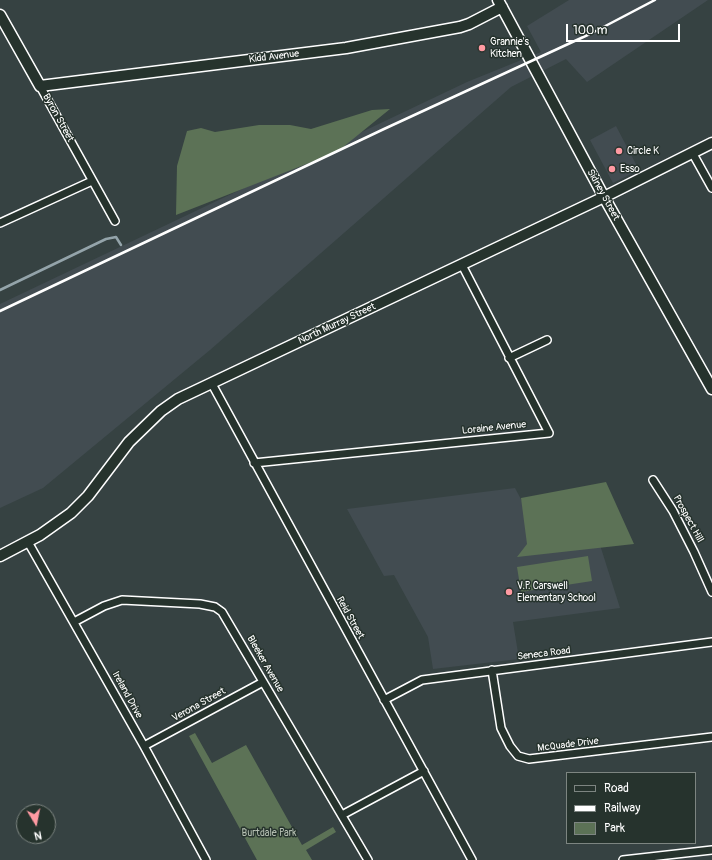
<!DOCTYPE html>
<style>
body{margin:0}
#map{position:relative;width:712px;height:860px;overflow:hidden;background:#364242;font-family:Pangolin,sans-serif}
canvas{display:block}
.legend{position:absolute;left:566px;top:772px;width:130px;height:72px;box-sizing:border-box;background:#26332d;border:1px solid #7d8581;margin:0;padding:5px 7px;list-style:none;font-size:12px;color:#fff}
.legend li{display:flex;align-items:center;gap:8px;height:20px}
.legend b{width:20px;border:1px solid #7d8581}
.north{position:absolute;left:16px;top:804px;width:40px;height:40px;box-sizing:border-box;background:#26332d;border:1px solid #7d8581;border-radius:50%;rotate:170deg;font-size:11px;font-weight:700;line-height:16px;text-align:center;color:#fff}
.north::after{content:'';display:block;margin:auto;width:14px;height:18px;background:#ff9aa2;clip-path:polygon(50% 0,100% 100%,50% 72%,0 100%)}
.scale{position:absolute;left:566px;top:24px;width:114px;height:18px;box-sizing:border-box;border:2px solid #fff;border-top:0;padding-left:5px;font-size:12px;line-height:14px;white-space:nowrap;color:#fff;-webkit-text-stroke:3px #26332d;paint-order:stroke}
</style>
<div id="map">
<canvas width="712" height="860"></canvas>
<ul class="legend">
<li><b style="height:5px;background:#26332d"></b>Road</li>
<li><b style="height:5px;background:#fff"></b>Railway</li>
<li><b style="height:11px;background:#5c7256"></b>Park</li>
</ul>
<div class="north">N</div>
<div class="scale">100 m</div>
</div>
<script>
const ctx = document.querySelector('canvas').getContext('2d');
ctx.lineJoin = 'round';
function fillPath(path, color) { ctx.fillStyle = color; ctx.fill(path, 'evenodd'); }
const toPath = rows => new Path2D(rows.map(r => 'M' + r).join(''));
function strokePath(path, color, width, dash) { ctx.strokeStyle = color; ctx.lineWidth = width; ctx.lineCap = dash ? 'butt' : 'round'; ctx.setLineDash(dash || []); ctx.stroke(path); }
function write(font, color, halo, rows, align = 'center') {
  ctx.font = font + ' Pangolin,sans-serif'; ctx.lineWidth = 3; ctx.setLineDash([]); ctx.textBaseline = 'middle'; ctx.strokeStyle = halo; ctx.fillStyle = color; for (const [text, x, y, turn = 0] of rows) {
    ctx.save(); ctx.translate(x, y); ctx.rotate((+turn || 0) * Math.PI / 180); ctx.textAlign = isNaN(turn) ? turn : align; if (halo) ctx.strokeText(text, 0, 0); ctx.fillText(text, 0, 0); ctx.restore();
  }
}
const built = toPath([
 [569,0,708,0,587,82,566,59,511,87,210,350,43,488,0,508,0,304,467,82,541,52,527,26],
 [616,126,639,170,613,183,590,140],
 [515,488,549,552,600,545,620,608,513,622,519,659,433,669,428,637,394,575,384,576,347,509]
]);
const green = toPath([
 [390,109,337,152,176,215,177,166,187,131,201,128,215,132,259,125,290,125,311,129,372,110],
 [606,482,634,544,517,557,527,544,521,498],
 [588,556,592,581,521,592,517,567],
 [195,733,212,763,246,745,302,845,333,827,336,832,306,850,312,860,257,860,189,736]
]);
const stream = toPath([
 [0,290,106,239,116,237,121,245]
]);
const street = toPath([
 [40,86,115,221],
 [693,154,712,188],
 [0,223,92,181],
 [509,358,547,340],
 [212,384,472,860],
 [254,463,549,433,462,265],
 [653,480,673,511,694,552,712,592],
 [28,542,144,746,206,860],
 [74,622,104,606,122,600,200,604,215,607,222,612,368,860],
 [492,670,501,728,510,746,518,756,529,759,712,737],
 [384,700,422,680,712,642],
 [144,746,263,682],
 [342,815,424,771],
 [623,860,712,850]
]);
const secondary = toPath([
 [498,0,604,197,712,389],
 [0,15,40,86,346,48,460,27,469,24,502,7],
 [0,556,40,535,71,513,88,496,129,442,161,411,178,399,604,197,712,143]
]);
const rail = toPath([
 [0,311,384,129,592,33,655,0]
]);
const markers = [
 [482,48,4,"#ff9aa2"],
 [619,151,4,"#ff9aa2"],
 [612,169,4,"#ff9aa2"],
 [509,592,4,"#ff9aa2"]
];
const poiNames = [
 ["Grannie's",490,42],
 ["Kitchen",490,54],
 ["Circle K",627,151],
 ["Esso",620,169],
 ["V.P. Carswell",517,586],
 ["Elementary School",517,598]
];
const streetNames = [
 ["Kidd Avenue",274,57,-7],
 ["Byron Street",58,118,61],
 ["Sidney Street",603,195,61],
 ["North Murray Street",337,324,-25],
 ["Loraine Avenue",494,428,-6],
 ["Prospect Hill",688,519,61],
 ["Reid Street",350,618,61],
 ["Seneca Road",544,654,-7],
 ["Bleeker Avenue",265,664,60],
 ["Ireland Drive",127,695,61],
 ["Verona Street",199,705,-29],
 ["McQuade Drive",568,745,-7]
];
const parkNames = [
 ["Burtdale Park",269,833]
];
fillPath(built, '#424c51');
fillPath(green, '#5c7256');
strokePath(stream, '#94a4aa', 2.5);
strokePath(street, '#fff', 10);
strokePath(secondary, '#fff', 13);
strokePath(street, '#26332d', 7);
strokePath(secondary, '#26332d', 10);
strokePath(rail, '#fff', 2.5);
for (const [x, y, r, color] of markers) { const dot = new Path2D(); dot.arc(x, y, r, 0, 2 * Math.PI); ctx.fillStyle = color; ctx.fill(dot); strokePath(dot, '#26332d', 1.5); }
write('10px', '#fff', '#26332d', poiNames, 'left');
write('10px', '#fff', '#26332d', streetNames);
write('10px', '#b6c0b3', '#26332d', parkNames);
</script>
